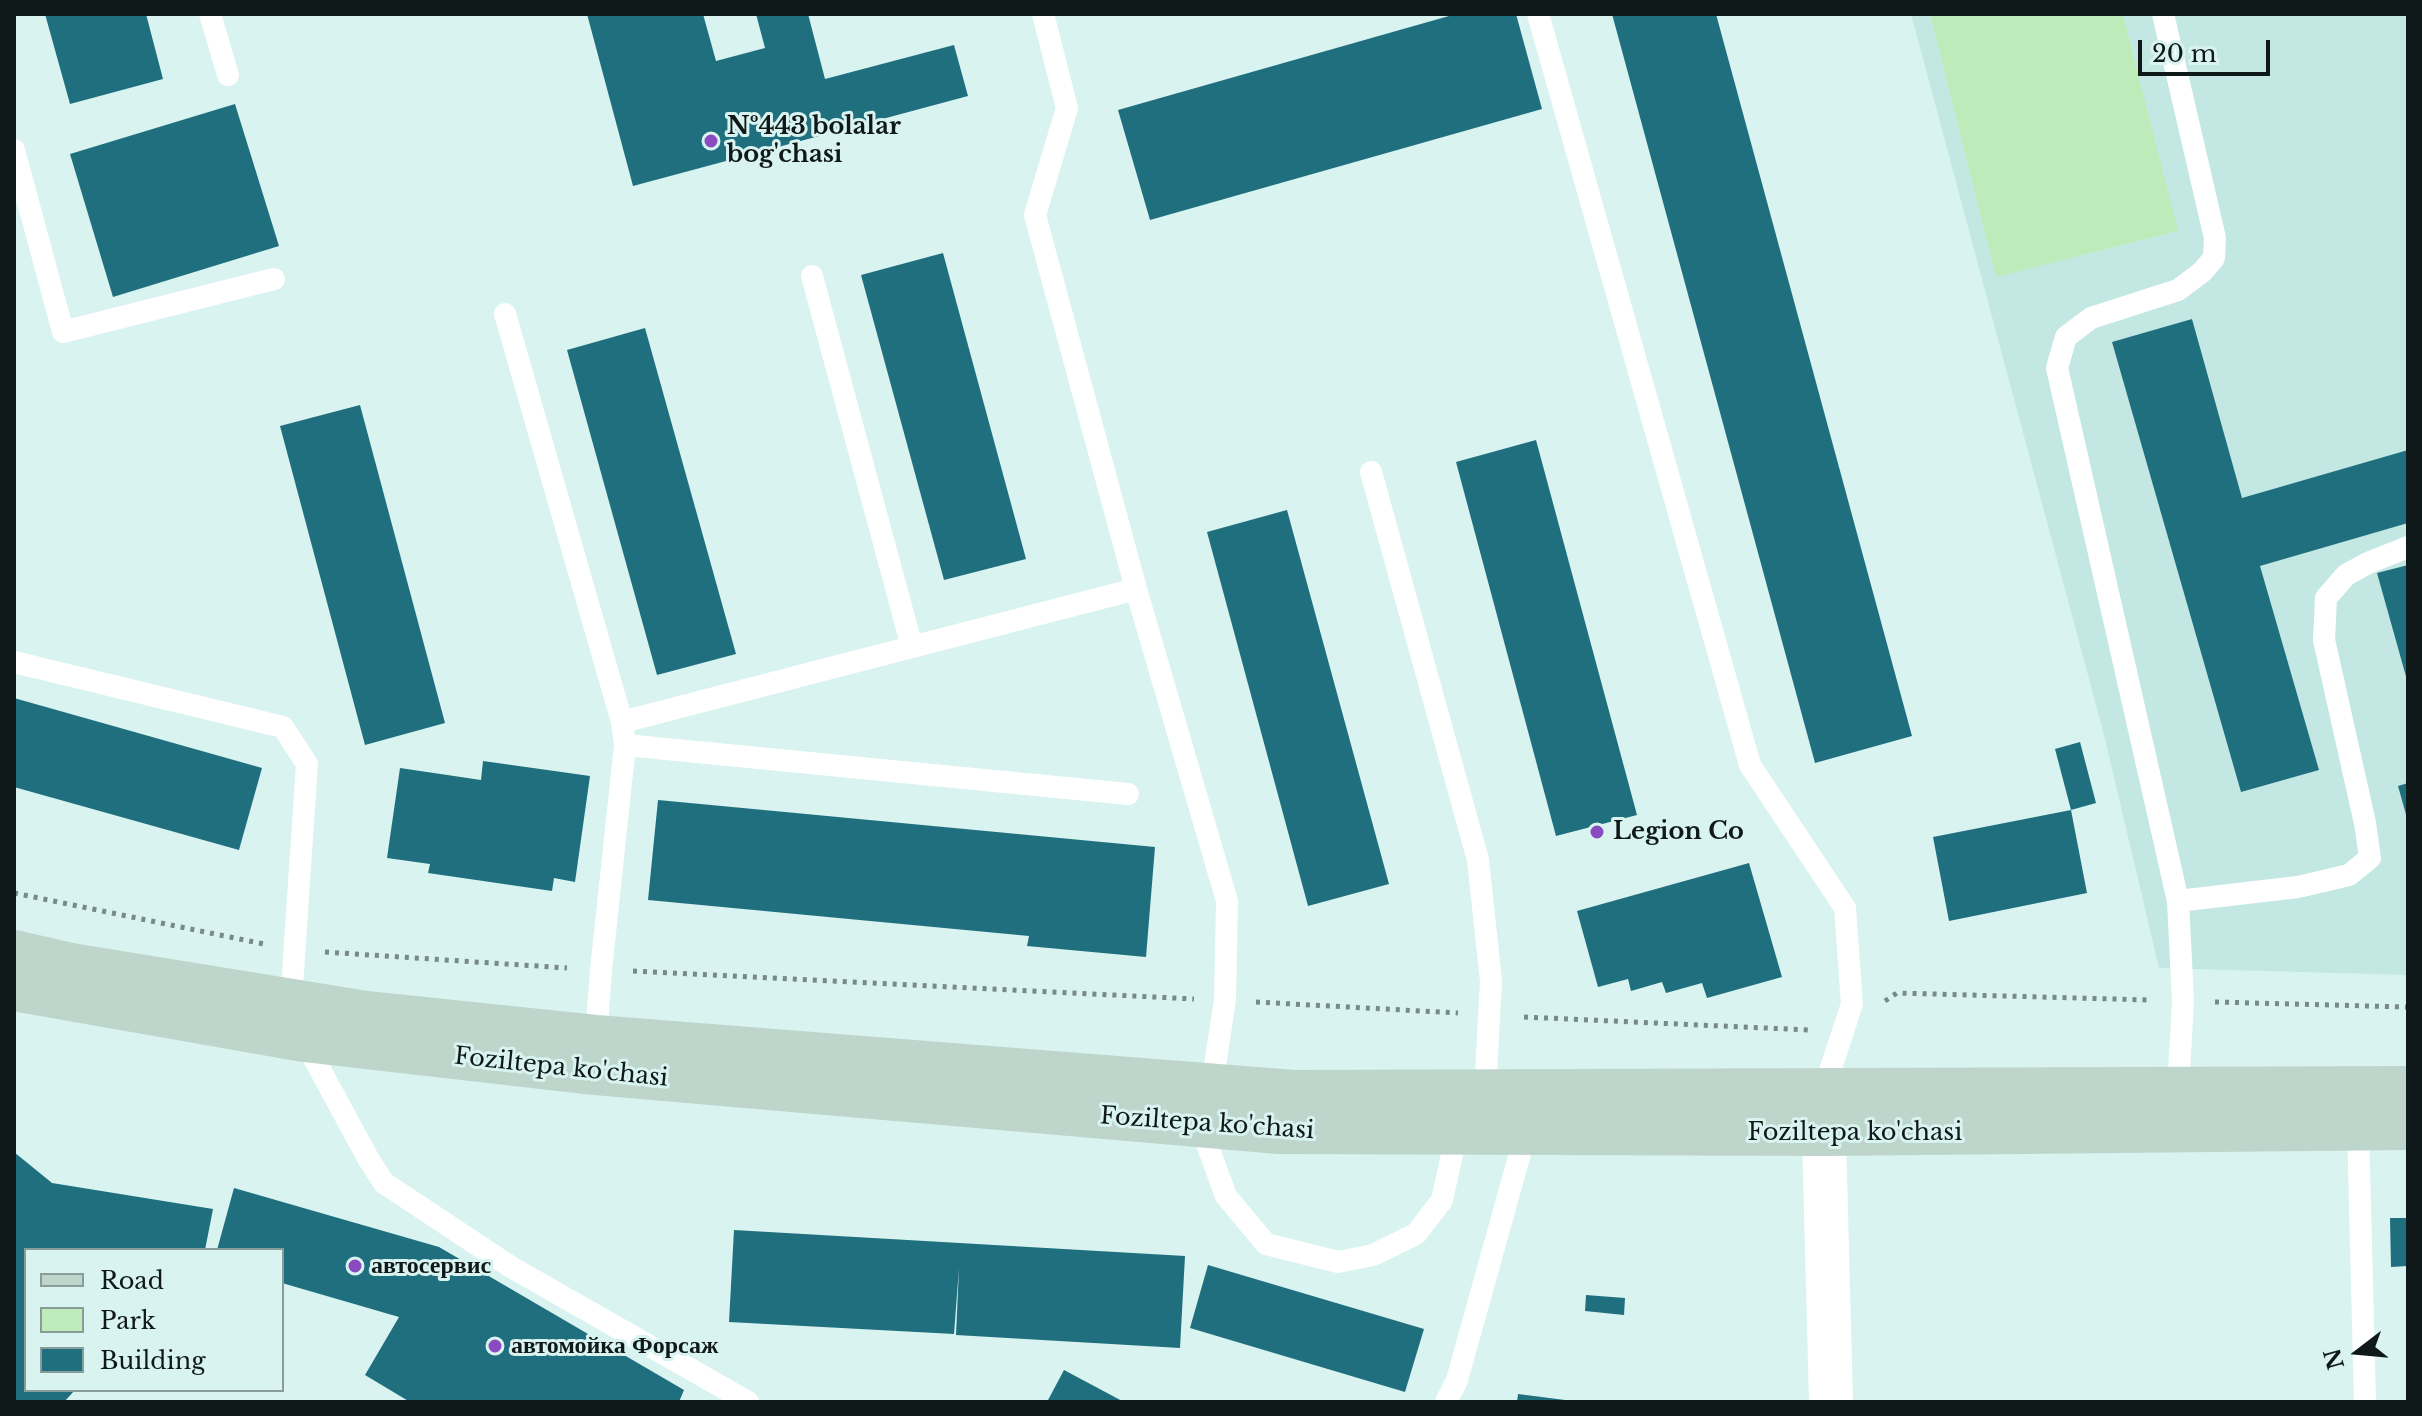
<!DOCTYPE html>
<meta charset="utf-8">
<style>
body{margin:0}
#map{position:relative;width:2422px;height:1416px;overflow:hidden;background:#d8f3f0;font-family:"Libre Baskerville",serif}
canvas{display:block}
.frame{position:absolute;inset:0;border:16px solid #101919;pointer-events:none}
.legend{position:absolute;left:24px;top:1248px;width:260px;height:144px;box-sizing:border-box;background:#d8f3f0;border:2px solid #889c9a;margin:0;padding:10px 14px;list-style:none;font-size:24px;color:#101919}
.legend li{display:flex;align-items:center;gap:16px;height:40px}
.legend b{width:40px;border:2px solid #889c9a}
.north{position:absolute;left:2318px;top:1312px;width:80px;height:80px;-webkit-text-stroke:6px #d8f3f0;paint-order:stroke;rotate:254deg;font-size:22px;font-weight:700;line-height:32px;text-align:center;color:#101919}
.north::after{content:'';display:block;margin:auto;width:28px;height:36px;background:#101919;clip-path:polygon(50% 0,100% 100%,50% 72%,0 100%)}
.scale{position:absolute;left:2138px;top:40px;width:132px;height:36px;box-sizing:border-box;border:4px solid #101919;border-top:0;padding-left:10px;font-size:24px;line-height:28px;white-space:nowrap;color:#101919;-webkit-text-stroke:6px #d8f3f0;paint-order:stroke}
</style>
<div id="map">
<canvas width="2422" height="1416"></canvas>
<div class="frame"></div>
<ul class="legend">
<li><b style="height:10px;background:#bed5cc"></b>Road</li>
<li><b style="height:22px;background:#beebba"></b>Park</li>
<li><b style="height:22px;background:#206f7e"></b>Building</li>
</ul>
<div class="north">N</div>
<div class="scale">20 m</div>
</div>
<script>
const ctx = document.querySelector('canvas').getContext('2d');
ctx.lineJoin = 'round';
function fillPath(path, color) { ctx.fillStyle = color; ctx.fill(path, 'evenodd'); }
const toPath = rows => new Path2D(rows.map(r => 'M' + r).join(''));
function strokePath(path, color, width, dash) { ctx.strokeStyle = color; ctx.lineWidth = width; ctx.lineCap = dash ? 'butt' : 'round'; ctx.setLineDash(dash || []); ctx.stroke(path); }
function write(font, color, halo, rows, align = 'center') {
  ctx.font = font + ' "Libre Baskerville",serif'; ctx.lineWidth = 6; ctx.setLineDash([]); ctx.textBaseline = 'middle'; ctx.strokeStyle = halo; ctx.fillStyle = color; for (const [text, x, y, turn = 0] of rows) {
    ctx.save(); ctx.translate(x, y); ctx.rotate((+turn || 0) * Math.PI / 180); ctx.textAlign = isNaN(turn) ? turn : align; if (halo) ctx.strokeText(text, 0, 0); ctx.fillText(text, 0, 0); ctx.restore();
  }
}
const built = toPath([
 [1911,14,2408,14,2408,975,2159,968,2104,735]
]);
const green = toPath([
 [1930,14,2123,14,2178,231,1996,277]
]);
const building = toPath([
 [45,14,146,14,163,79,70,104],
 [587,14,703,14,716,61,765,48,756,14,808,14,825,79,954,45,968,96,633,186],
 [1456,14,1516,14,1542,109,1150,220,1118,110],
 [1612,14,1716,14,1912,736,1815,763],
 [235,104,279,246,113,297,70,154],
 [943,253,1026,559,944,580,861,275],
 [2192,319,2242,498,2408,450,2408,523,2260,566,2319,770,2241,792,2112,342],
 [645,328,736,654,657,675,567,350],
 [360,405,445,723,365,745,280,426],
 [1536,440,1637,815,1556,836,1456,462],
 [1287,510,1389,884,1308,906,1207,532],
 [2408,565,2408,680,2407,680,2377,573],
 [14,698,262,768,239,850,14,787],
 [2080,742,2096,803,2071,810,2055,749],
 [483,761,590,776,575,882,554,878,552,891,428,873,430,864,387,858,400,768,481,780],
 [2408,783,2408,818,2407,818,2398,786],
 [658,800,1155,847,1146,957,1027,946,1029,936,648,900],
 [2071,810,2087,893,1949,921,1933,837],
 [1749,863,1782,977,1707,998,1702,983,1666,993,1662,982,1631,991,1628,979,1598,987,1577,911],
 [14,1152,52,1183,213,1209,205,1250,26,1250,26,1390,75,1390,64,1402,14,1402],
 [234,1188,439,1247,684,1390,679,1402,410,1402,365,1375,399,1317,282,1283,282,1250,217,1250],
 [2390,1218,2408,1218,2408,1266,2391,1267],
 [734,1230,1185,1256,1180,1348,956,1335,959,1268,954,1334,729,1322],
 [1208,1265,1424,1329,1405,1392,1190,1328],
 [1586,1295,1625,1298,1624,1315,1585,1311],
 [1064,1370,1124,1402,1047,1402],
 [1518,1394,1565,1400,1565,1402,1517,1402]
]);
const path = toPath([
 [14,893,264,944],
 [325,952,567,968],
 [633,971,1194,999],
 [1885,1001,1897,993,2149,1000],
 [1256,1002,1458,1013],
 [2215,1002,2408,1007],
 [1524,1017,1809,1030]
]);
const lane = toPath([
 [210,14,228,75],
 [1538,14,1750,765,1845,908,1852,1004,1823,1092],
 [2163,14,2215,238,2214,258,2202,272,2178,290,2091,318,2066,337,2057,368,2178,901,2183,1001,2178,1090],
 [14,150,63,332,274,279],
 [812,276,912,647],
 [505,314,622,722],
 [1371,472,1478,860,1491,981,1485,1091],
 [1136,589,1227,901,1225,1000,1212,1085],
 [14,662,283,727,307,764,291,1001],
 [625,745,1128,794],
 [2178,901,2298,887,2349,875,2370,858,2365,823,2324,640,2326,598,2346,575,2368,563,2408,547],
 [596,1037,601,970,625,745,622,722,1136,589,1035,215,1067,108,1043,14],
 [304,1040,369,1160,384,1183,511,1267,748,1402],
 [1200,1125,1226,1196,1266,1244,1338,1262,1373,1255,1416,1234,1442,1200,1457,1132],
 [2358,1128,2365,1402],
 [1446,1402,1457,1380,1526,1132]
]);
const street = toPath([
 [1823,1097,1831,1402]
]);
const secondary = toPath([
 [14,952,71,965,366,1013,596,1037,1294,1092,2408,1088],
 [14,989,304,1040,584,1072,1279,1132,1826,1134,2408,1128]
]);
const markers = [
 [711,141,8,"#8b4bc0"],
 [1597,832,8,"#8b4bc0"],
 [355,1266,8,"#8b4bc0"],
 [495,1346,8,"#8b4bc0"]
];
const poiNames = [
 ["№443 bolalar",727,127],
 ["bog'chasi",727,155],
 ["Legion Co",1613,832],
 ["автосервис",371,1266],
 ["автомойка Форсаж",511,1346]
];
const streetNames = [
 ["Foziltepa ko'chasi",561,1068,6],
 ["Foziltepa ko'chasi",1207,1124,4],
 ["Foziltepa ko'chasi",1855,1133]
];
fillPath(built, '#c3e8e4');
fillPath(green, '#beebba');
fillPath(building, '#206f7e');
strokePath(path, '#778988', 5, [4, 6]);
strokePath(lane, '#fff', 22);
strokePath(street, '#fff', 44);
strokePath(secondary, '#bed5cc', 44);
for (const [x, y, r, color] of markers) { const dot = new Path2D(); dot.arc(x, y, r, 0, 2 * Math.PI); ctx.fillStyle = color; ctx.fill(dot); strokePath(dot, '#d8f3f0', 3); }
write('bold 24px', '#101919', '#d8f3f0', poiNames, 'left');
write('24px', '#101919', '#d8f3f0', streetNames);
</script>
